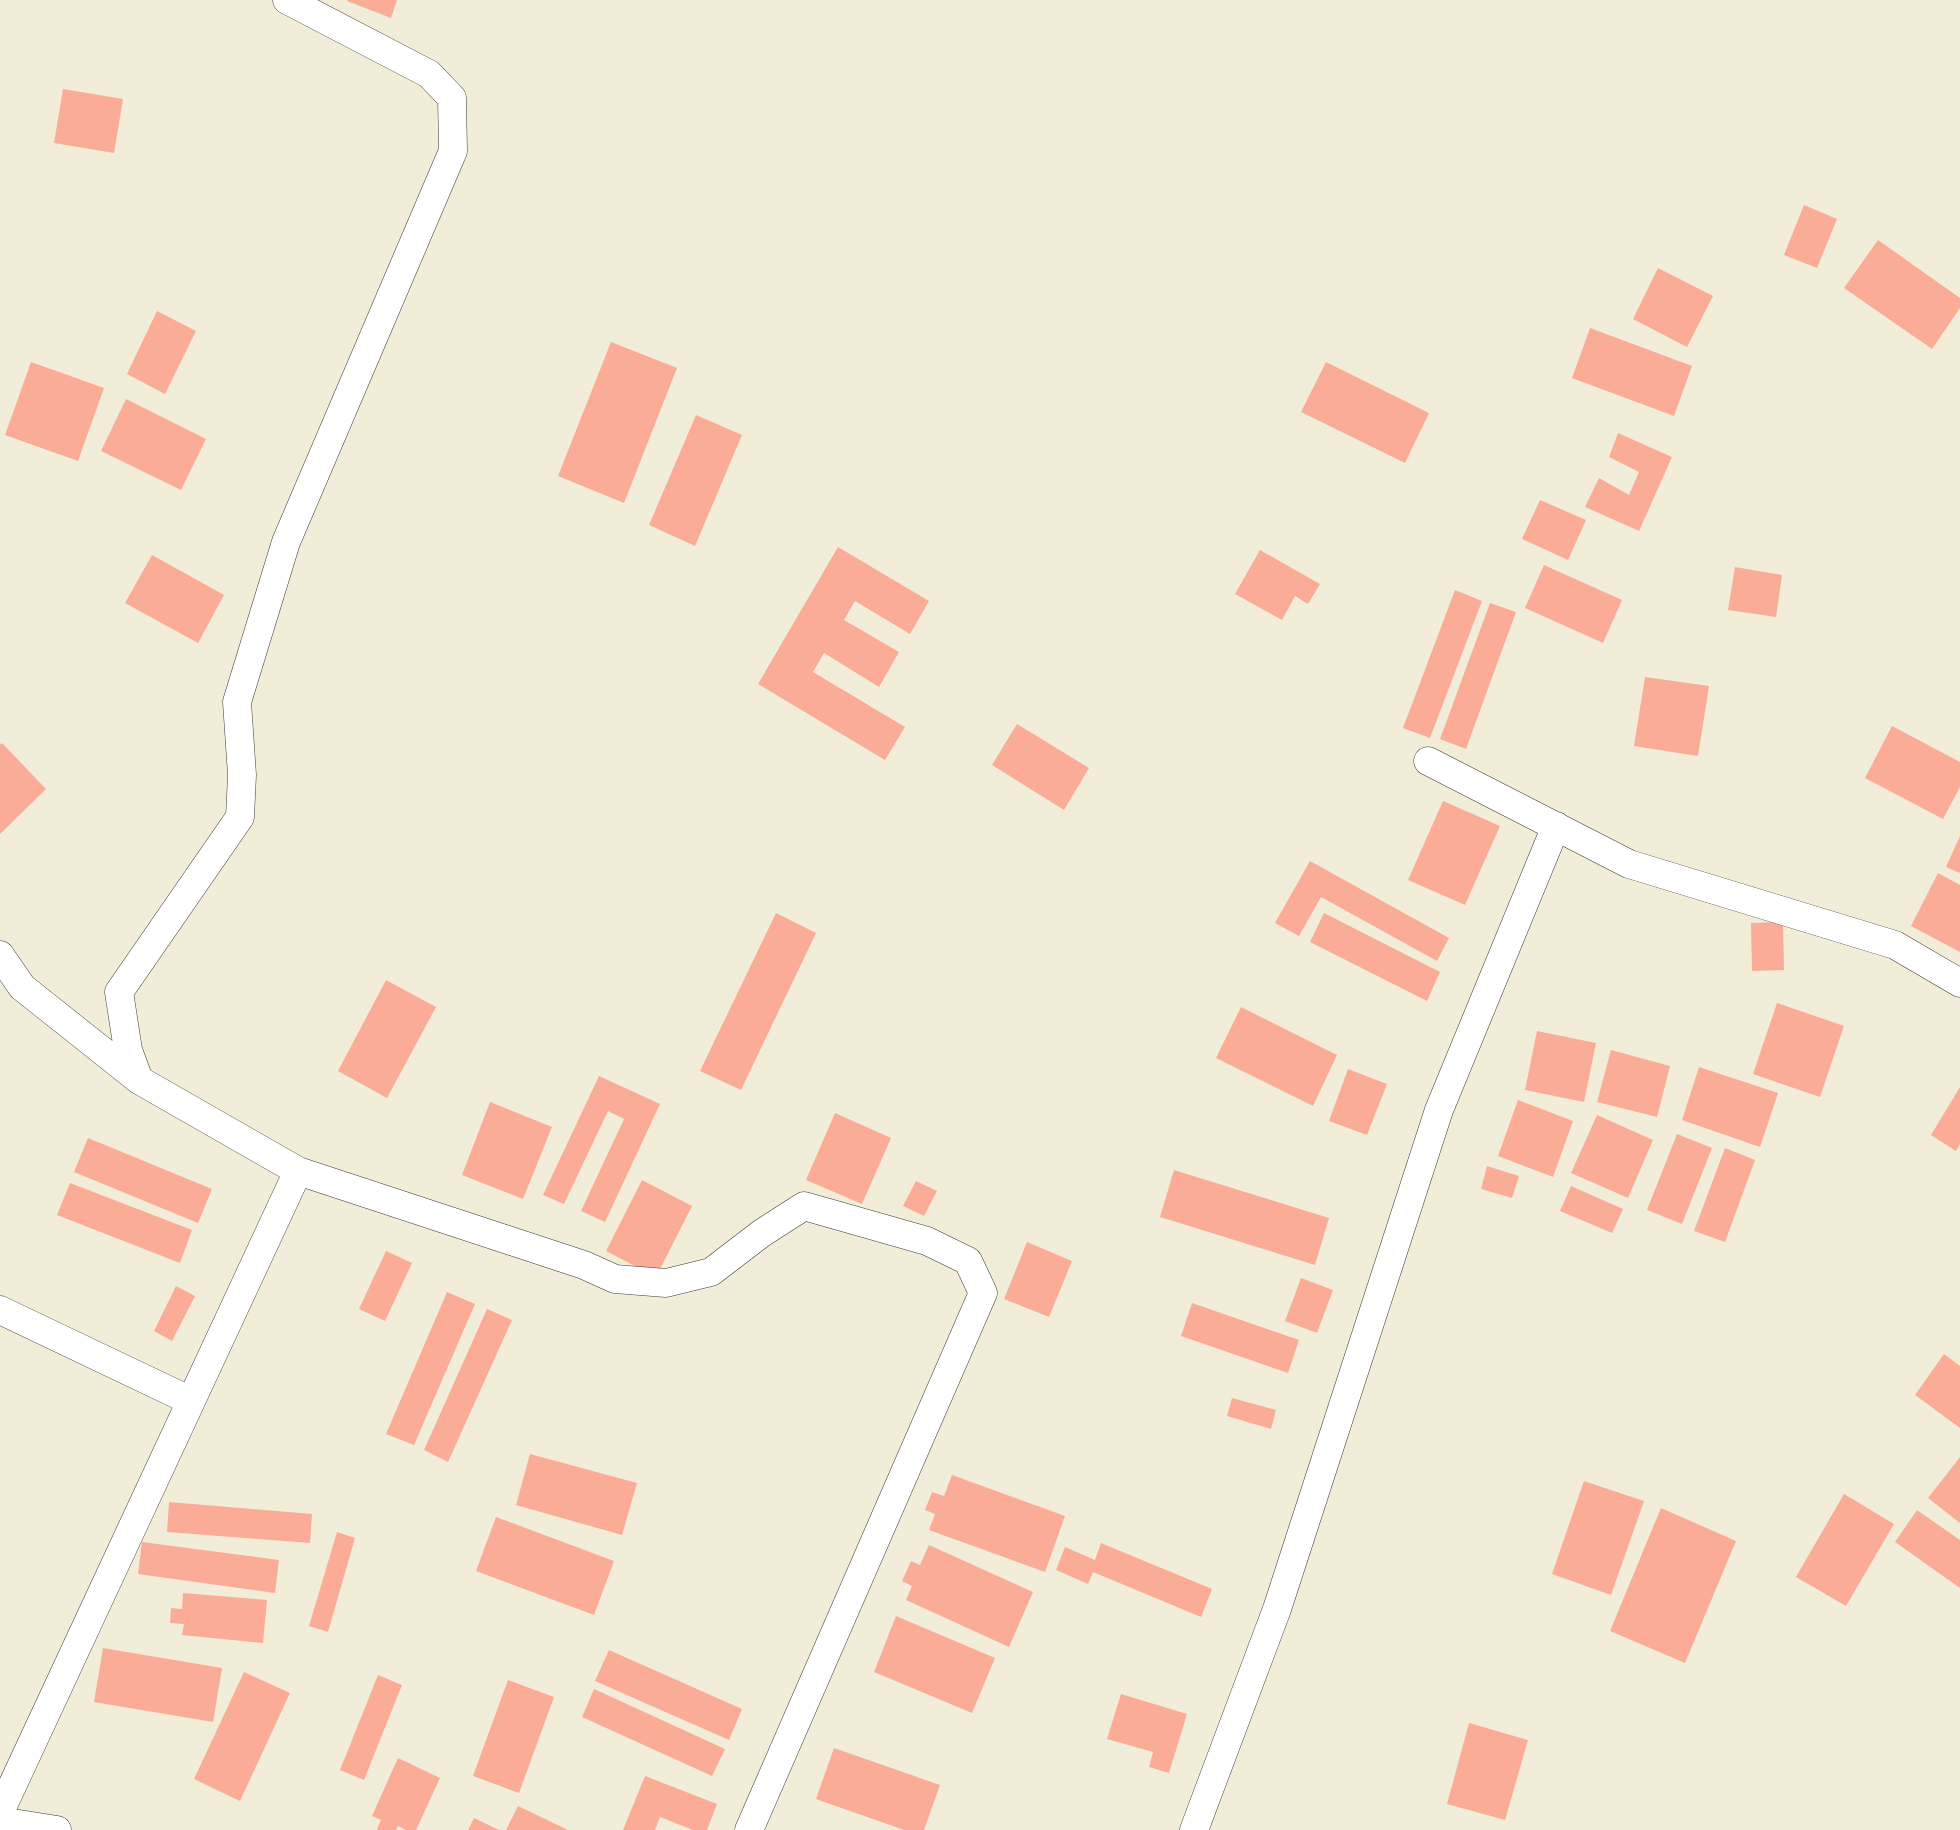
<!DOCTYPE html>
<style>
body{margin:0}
canvas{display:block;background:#f2edd8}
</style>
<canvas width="1960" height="1830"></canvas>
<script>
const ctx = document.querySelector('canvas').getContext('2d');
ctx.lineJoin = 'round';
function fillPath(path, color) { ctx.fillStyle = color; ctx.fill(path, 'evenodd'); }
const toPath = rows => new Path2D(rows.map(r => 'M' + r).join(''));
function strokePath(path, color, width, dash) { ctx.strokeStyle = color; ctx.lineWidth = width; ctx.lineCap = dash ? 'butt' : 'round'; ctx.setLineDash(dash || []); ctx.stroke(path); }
const building = toPath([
 [348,0,397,0,391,18,347,1],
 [63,89,123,99,114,153,54,143],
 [1804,205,1837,219,1817,268,1784,255],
 [1878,240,1960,298,1960,308,1932,349,1844,288],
 [1658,268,1713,296,1687,347,1633,319],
 [157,311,196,331,165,394,127,374],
 [1590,328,1692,366,1674,416,1572,378],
 [611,342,677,368,624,503,558,476],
 [31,362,104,388,78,461,5,435],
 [1326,362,1429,413,1405,463,1301,412],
 [126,399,206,439,181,490,101,451],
 [696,415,742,435,695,546,649,525],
 [1618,433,1672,457,1639,531,1585,507,1599,478,1629,495,1639,472,1609,457],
 [1540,500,1586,520,1568,560,1522,539],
 [838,547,929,601,910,634,855,601,844,620,899,652,879,687,824,653,813,672,905,727,885,760,758,684],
 [1260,550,1320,584,1308,604,1295,596,1282,620,1235,594],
 [152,555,224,595,198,643,125,603],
 [1544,565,1622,600,1603,643,1525,608],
 [1735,567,1782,575,1776,617,1728,610],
 [1455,590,1482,601,1430,738,1403,728],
 [1490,603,1516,612,1466,749,1440,739],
 [1645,677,1709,686,1698,756,1634,746],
 [1017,724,1089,768,1064,810,992,765],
 [1892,726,1960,762,1960,787,1943,819,1865,778],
 [2,743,46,789,0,834,0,745],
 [1443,801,1500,826,1465,905,1408,880],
 [1960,836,1960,873,1946,867],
 [1310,861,1449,938,1437,961,1321,897,1299,936,1275,923],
 [1938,873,1960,885,1960,952,1911,926],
 [776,913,816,933,741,1090,700,1071],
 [1324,913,1440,972,1427,1001,1310,942],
 [1783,922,1784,970,1752,971,1751,923],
 [386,980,436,1007,387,1098,338,1071],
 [1777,1003,1844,1026,1820,1097,1753,1074],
 [1241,1007,1337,1055,1313,1106,1216,1058],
 [1537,1031,1596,1043,1584,1102,1525,1090],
 [1611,1050,1670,1066,1657,1117,1597,1102],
 [1699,1067,1778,1093,1760,1147,1682,1120],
 [1348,1069,1387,1084,1367,1135,1329,1121],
 [599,1076,660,1104,605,1222,581,1211,624,1119,608,1111,564,1204,543,1195],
 [1960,1087,1960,1144,1956,1151,1931,1135],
 [1518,1100,1573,1121,1553,1177,1498,1156],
 [490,1102,552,1127,523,1199,462,1175],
 [835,1113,891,1138,862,1204,806,1180],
 [1597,1115,1653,1140,1628,1198,1571,1173],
 [1677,1134,1712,1148,1682,1224,1647,1210],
 [88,1138,212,1189,198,1223,74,1172],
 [1725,1148,1755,1160,1725,1242,1694,1231],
 [1487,1166,1519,1176,1512,1198,1481,1189],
 [1174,1170,1329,1218,1315,1265,1160,1217],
 [642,1180,692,1206,656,1277,606,1251],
 [916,1181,937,1191,924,1216,903,1206],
 [70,1183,192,1230,180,1263,57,1215],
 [1571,1186,1623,1209,1612,1233,1560,1211],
 [1027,1242,1072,1261,1049,1317,1004,1299],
 [386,1251,412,1263,385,1321,359,1309],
 [1301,1278,1333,1290,1317,1333,1285,1321],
 [176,1286,195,1296,172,1341,154,1331],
 [447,1292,475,1304,414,1445,386,1434],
 [1192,1303,1299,1340,1288,1373,1181,1336],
 [487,1309,512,1320,448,1462,424,1450],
 [1944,1354,1960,1366,1960,1428,1915,1395],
 [1232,1398,1276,1410,1271,1429,1227,1416],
 [530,1454,637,1483,622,1535,516,1505],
 [1960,1457,1960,1523,1928,1498],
 [952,1475,1065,1516,1045,1572,929,1530,935,1514,925,1510,932,1492,944,1496],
 [1584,1481,1644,1501,1611,1595,1552,1574],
 [1844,1494,1894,1524,1846,1606,1796,1577],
 [169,1502,312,1514,310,1543,167,1532],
 [1661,1508,1736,1541,1685,1663,1610,1631],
 [1917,1510,1960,1540,1960,1588,1895,1542],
 [496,1517,614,1561,594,1615,476,1571],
 [337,1532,355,1538,328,1632,309,1626],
 [142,1542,279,1560,275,1593,138,1574],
 [1101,1543,1212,1589,1201,1617,1093,1572,1088,1584,1056,1570,1065,1547,1095,1560],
 [929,1545,1033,1592,1009,1647,906,1600,912,1586,902,1581,911,1561,920,1565],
 [183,1593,267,1600,263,1643,182,1635,184,1624,170,1623,171,1608,182,1609],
 [896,1616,995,1658,972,1713,874,1672],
 [103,1648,222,1668,213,1722,94,1702],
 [609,1650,742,1709,729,1740,595,1681],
 [244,1672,290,1693,240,1801,194,1779],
 [378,1675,402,1685,364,1780,340,1770],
 [508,1680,554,1697,519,1793,473,1776],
 [594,1689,725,1749,712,1776,582,1717],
 [1121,1694,1187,1714,1169,1773,1149,1767,1153,1752,1107,1739],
 [1469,1723,1528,1740,1505,1820,1447,1804],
 [834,1748,940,1785,924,1830,904,1830,816,1799],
 [398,1758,440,1778,416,1830,406,1830,398,1826,396,1830,378,1830,377,1829,381,1820,372,1816],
 [645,1776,717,1804,707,1830,693,1830,660,1817,655,1830,623,1830],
 [518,1806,568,1830,506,1830],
 [474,1818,499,1830,468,1830]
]);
const minor = toPath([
 [1428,761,1629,864,1895,945,1960,983],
 [0,955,22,987,139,1080,298,1171,584,1265,615,1279,666,1283,711,1272,762,1233,804,1206,927,1241,968,1261,983,1293,749,1830],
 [139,1080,128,1050,119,992,240,817,242,775,237,702,286,542,453,151,452,98,429,74,287,0],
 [0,1310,191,1401],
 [0,1812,298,1171],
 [0,1821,57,1830],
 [1194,1830,1277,1609,1439,1110,1556,826]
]);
fillPath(building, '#fbac96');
strokePath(minor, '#3c3b38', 29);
strokePath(minor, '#fff', 28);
</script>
